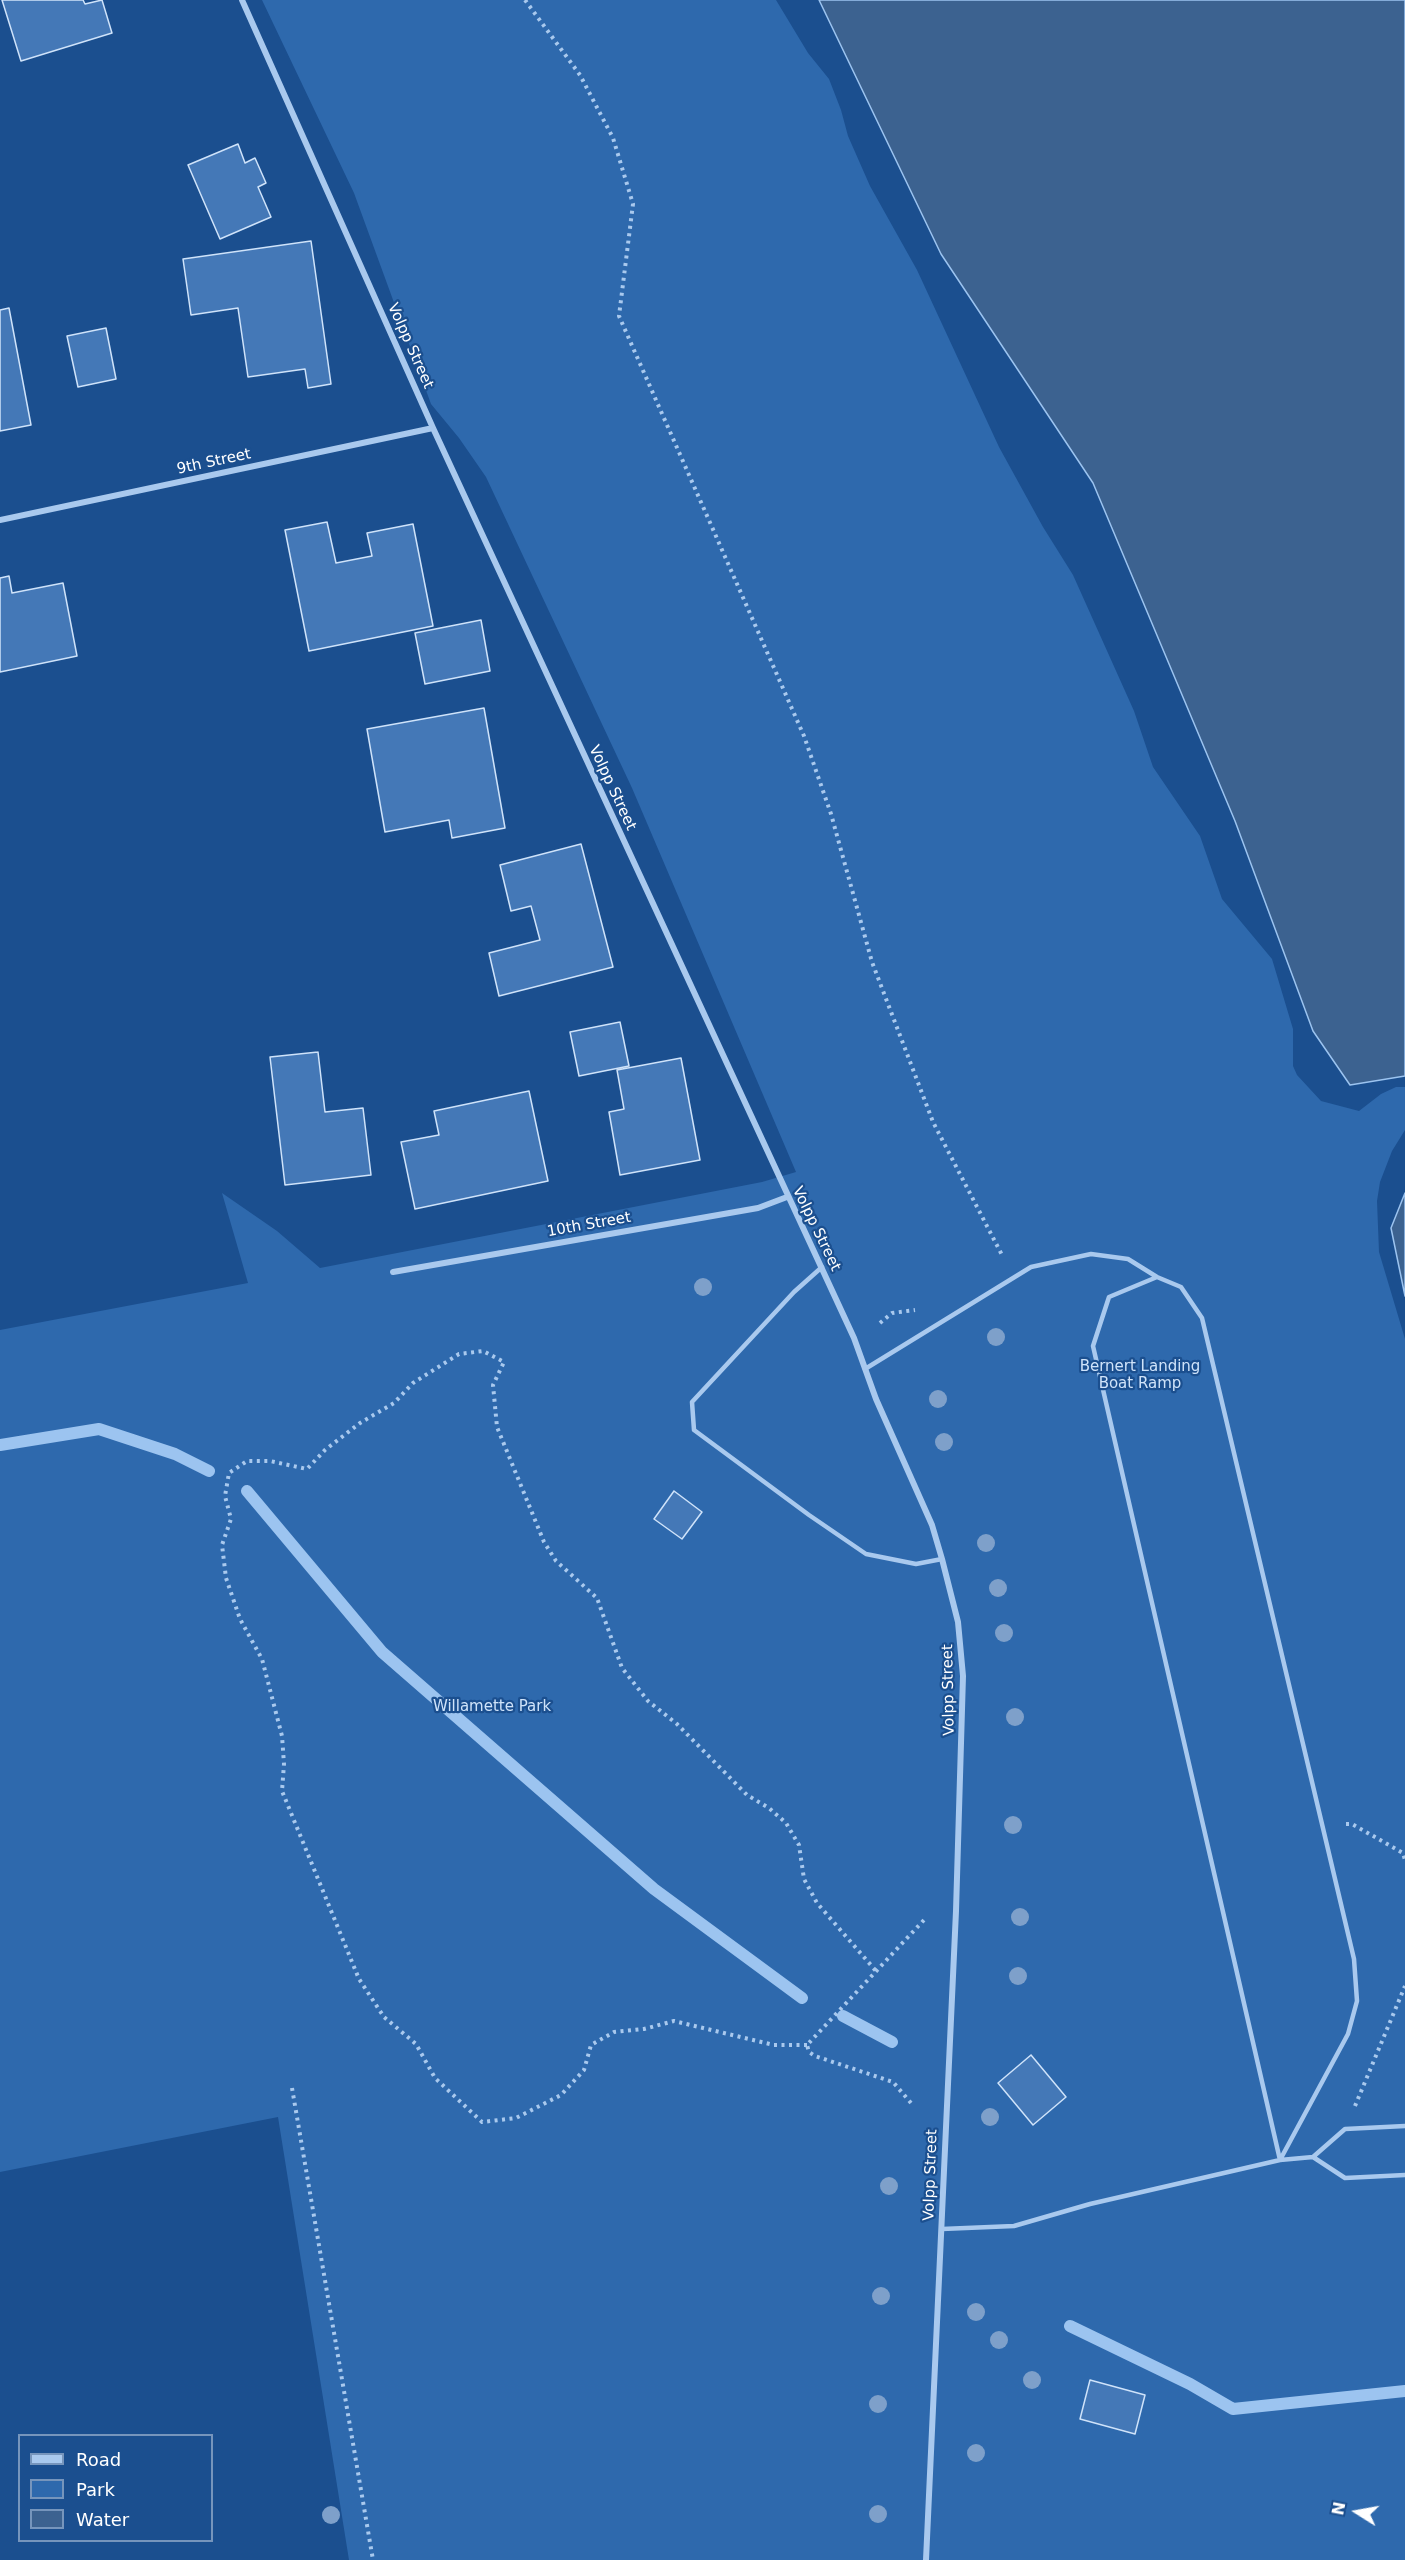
<!DOCTYPE html>
<style>
body{margin:0}
#map{position:relative;width:1405px;height:2560px;overflow:hidden;background:#1b4f8f;font-family:"DejaVu Sans",sans-serif}
canvas{display:block}
.legend{position:absolute;left:18px;top:2434px;width:195px;height:108px;box-sizing:border-box;background:#1b4f8f;border:2px solid #7695bc;margin:0;padding:8px 10px;list-style:none;font-size:18px;color:#fff}
.legend li{display:flex;align-items:center;gap:12px;height:30px}
.legend b{width:30px;border:2px solid #7695bc}
.north{position:absolute;left:1327px;top:2482px;width:60px;height:60px;-webkit-text-stroke:4px #1b4f8f;paint-order:stroke;rotate:281deg;font-size:16px;font-weight:700;line-height:24px;text-align:center;color:#fff}
.north::after{content:'';display:block;margin:auto;width:21px;height:27px;background:#fff;clip-path:polygon(50% 0,100% 100%,50% 72%,0 100%)}
</style>
<div id="map">
<canvas width="1405" height="2560"></canvas>
<ul class="legend">
<li><b style="height:8px;background:#a9c9ee"></b>Road</li>
<li><b style="height:16px;background:#2e69ad"></b>Park</li>
<li><b style="height:16px;background:#3c6290"></b>Water</li>
</ul>
<div class="north">N</div>
</div>
<script>
const ctx = document.querySelector('canvas').getContext('2d');
ctx.lineJoin = 'round';
function fillPath(path, color) { ctx.fillStyle = color; ctx.fill(path, 'evenodd'); }
const toPath = rows => new Path2D(rows.map(r => 'M' + r).join(''));
function strokePath(path, color, width, dash) { ctx.strokeStyle = color; ctx.lineWidth = width; ctx.lineCap = dash ? 'butt' : 'round'; ctx.setLineDash(dash || []); ctx.stroke(path); }
function write(font, color, halo, rows, align = 'center') {
  ctx.font = font + ' "DejaVu Sans",sans-serif'; ctx.lineWidth = 4.5; ctx.setLineDash([]); ctx.textBaseline = 'middle'; ctx.strokeStyle = halo; ctx.fillStyle = color; for (const [text, x, y, turn = 0] of rows) {
    ctx.save(); ctx.translate(x, y); ctx.rotate((+turn || 0) * Math.PI / 180); ctx.textAlign = isNaN(turn) ? turn : align; if (halo) ctx.strokeText(text, 0, 0); ctx.fillText(text, 0, 0); ctx.restore();
  }
}
const green = toPath([
 [262,0,776,0,808,53,829,79,841,110,848,136,870,186,917,270,999,447,1043,527,1073,575,1134,711,1153,767,1200,836,1222,899,1272,959,1293,1029,1293,1066,1297,1075,1321,1101,1359,1111,1381,1094,1396,1087,1405,1087,1405,1130,1392,1151,1380,1182,1377,1201,1379,1252,1405,1339,1405,2560,349,2560,278,2117,0,2172,0,1330,248,1283,222,1193,277,1231,320,1268,762,1182,796,1172,632,788,486,477,459,438,431,404,354,193]
]);
const water = toPath([
 [819,0,1405,0,1405,1076,1350,1085,1313,1031,1235,821,1093,483,941,254,819,0],
 [1405,1193,1405,1296,1391,1228,1405,1193]
]);
const stream = toPath([
 [0,1445,99,1429,175,1454,209,1471],
 [247,1491,382,1652,654,1889,802,1998],
 [843,2016,892,2042],
 [1070,2326,1190,2384,1233,2409,1405,2391]
]);
const building = toPath([
 [2,0,83,0,85,4,102,0,112,33,21,61,2,0],
 [238,144,245,163,255,158,266,183,258,187,271,217,220,239,188,165,238,144],
 [311,241,331,384,308,388,305,369,248,377,238,308,191,315,183,259,311,241],
 [9,308,31,425,0,431,0,310,9,308],
 [106,328,116,379,78,387,67,336,106,328],
 [327,522,336,563,372,556,367,533,413,524,433,626,309,651,285,530,327,522],
 [9,576,12,593,63,583,77,656,0,672,0,578,9,576],
 [481,620,490,671,425,684,415,633,481,620],
 [484,708,505,828,452,838,449,820,385,832,367,729,484,708],
 [581,844,613,967,499,996,489,953,540,940,531,906,511,911,500,865,581,844],
 [620,1022,629,1066,579,1076,570,1032,620,1022],
 [318,1052,325,1112,363,1108,371,1175,285,1185,270,1057,318,1052],
 [681,1058,700,1160,620,1175,609,1112,624,1109,617,1070,681,1058],
 [529,1091,548,1181,415,1209,401,1142,439,1135,434,1111,529,1091],
 [674,1491,702,1512,682,1539,654,1519,674,1491],
 [1031,2055,1066,2097,1033,2125,998,2083,1031,2055],
 [1090,2380,1145,2395,1135,2434,1080,2419,1090,2380]
]);
const path = toPath([
 [525,0,580,75,613,138,633,204,619,316,804,736,831,814,872,962,933,1122,1003,1257],
 [880,1323,892,1313,915,1310],
 [1346,1824,1352,1824,1403,1853,1405,1860],
 [807,2045,774,2045,674,2021,644,2029,614,2032,591,2045,584,2070,561,2095,516,2118,482,2122,435,2078,416,2044,384,2017,359,1979,282,1791,284,1764,282,1736,262,1659,240,1619,226,1578,222,1545,231,1519,225,1496,229,1473,247,1461,270,1461,307,1469,325,1450,360,1423,394,1403,413,1383,459,1354,483,1351,504,1362,493,1385,497,1427,544,1542,556,1561,597,1598,622,1668,648,1701,677,1724,747,1795,769,1808,786,1823,799,1845,804,1879,817,1903,876,1971],
 [292,2088,373,2560],
 [911,2103,893,2082,815,2056,809,2052,807,2045,924,1920],
 [1355,2106,1405,1986]
]);
const lane = toPath([
 [822,1267,794,1292,692,1402,694,1430,809,1515,866,1554,916,1564,942,1559],
 [1157,1277,1181,1287,1202,1318,1354,1959,1357,2001,1348,2034,1280,2160,1093,1346,1109,1297,1157,1277],
 [865,1369,1031,1267,1091,1254,1128,1259,1157,1277],
 [1313,2157,1345,2178,1405,2175],
 [942,2229,1014,2226,1090,2204,1280,2160,1313,2157,1345,2129,1405,2126]
]);
const street = toPath([
 [242,0,433,428,854,1338,876,1399,932,1525,942,1559,958,1622,963,1676,956,1911,926,2560],
 [0,520,433,428],
 [393,1272,758,1208,787,1197]
]);
const trees = [
 [703,1287],
 [996,1337],
 [938,1399],
 [944,1442],
 [986,1543],
 [998,1588],
 [1004,1633],
 [1015,1717],
 [1013,1825],
 [1020,1917],
 [1018,1976],
 [990,2117],
 [889,2186],
 [881,2296],
 [976,2312],
 [999,2340],
 [1032,2380],
 [878,2404],
 [976,2453],
 [878,2514],
 [331,2515]
];
const streetNames = [
 ["Volpp Street",410,346,66],
 ["9th Street",214,462,-12],
 ["Volpp Street",612,788,65],
 ["10th Street",589,1225,-10],
 ["Volpp Street",816,1229,64],
 ["Volpp Street",949,1690,-91],
 ["Volpp Street",931,2175,-88]
];
const parkNames = [
 ["Bernert Landing",1140,1367],
 ["Boat Ramp",1140,1384],
 ["Willamette Park",492,1707]
];
fillPath(green, '#2e69ad');
fillPath(water, '#3c6290');
strokePath(water, '#9cc4f0', 1.5);
strokePath(stream, '#9cc4f0', 12);
fillPath(building, '#4478b7');
strokePath(building, '#cfe3fa', 1.5);
strokePath(path, '#a9c9ee', 4, [3, 4.5]);
strokePath(lane, '#a9c9ee', 4.5);
strokePath(street, '#a9c9ee', 6);
ctx.fillStyle = '#7ea0ca';
for (const [x, y] of trees) { ctx.beginPath(); ctx.arc(x, y, 9, 0, 2 * Math.PI); ctx.fill(); }
write('15px', '#fff', '#1b4f8f', streetNames);
write('15px', '#cfe3fa', '#1b4f8f', parkNames);
</script>
